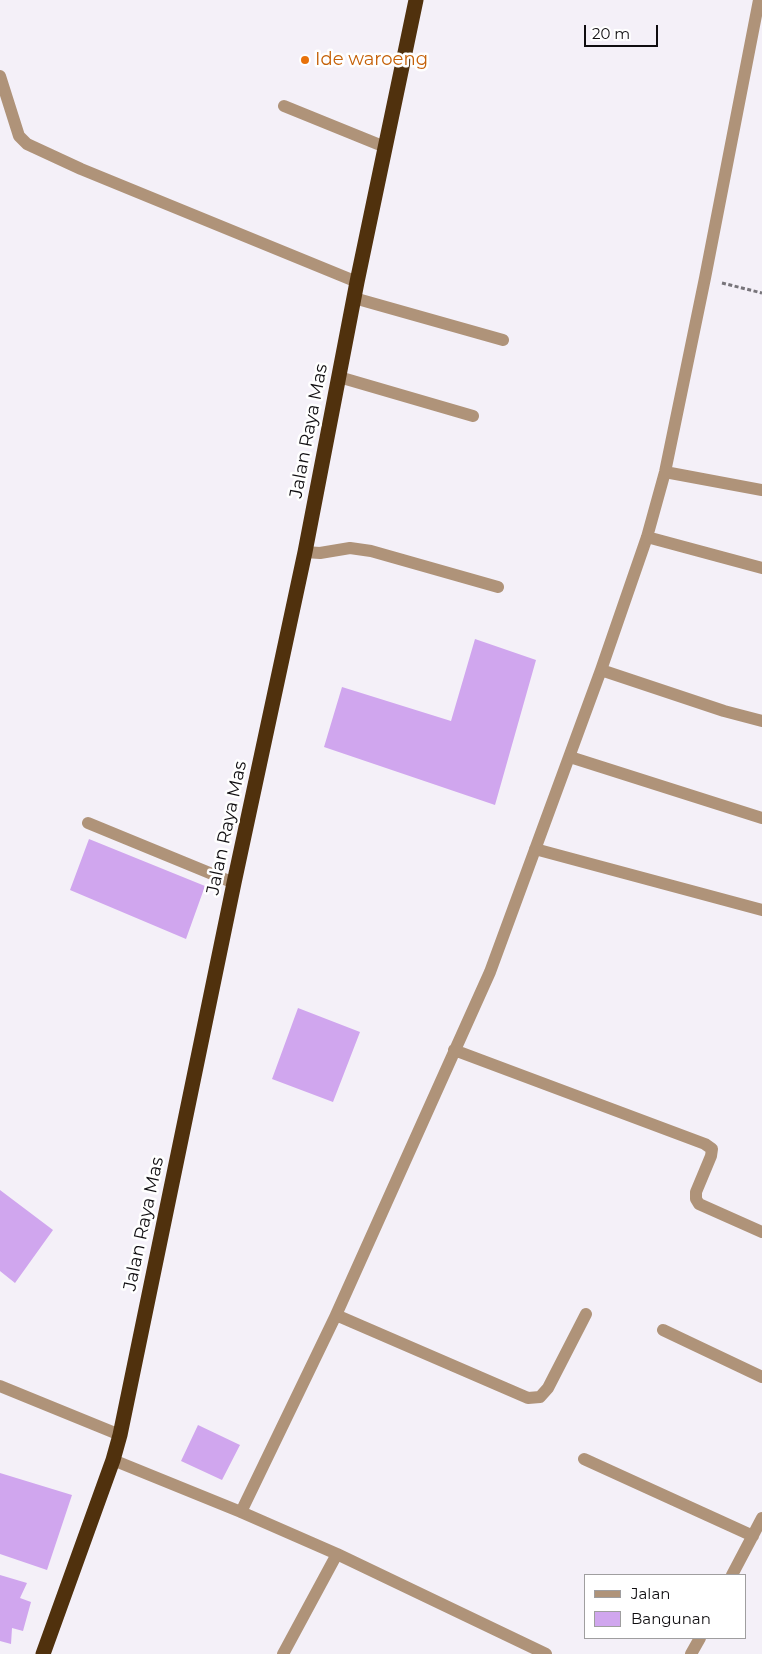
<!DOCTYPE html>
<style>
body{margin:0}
#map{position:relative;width:762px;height:1654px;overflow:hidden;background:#f4f0f8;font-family:Montserrat,sans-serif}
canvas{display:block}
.legend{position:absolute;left:584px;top:1574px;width:162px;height:65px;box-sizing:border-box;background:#fff;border:1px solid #9f9e9f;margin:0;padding:6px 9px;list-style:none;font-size:15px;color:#0f0d10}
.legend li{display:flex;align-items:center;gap:10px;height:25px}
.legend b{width:25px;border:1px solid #9f9e9f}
.scale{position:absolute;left:584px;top:25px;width:74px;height:22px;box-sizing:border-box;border:2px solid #0f0d10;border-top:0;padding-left:6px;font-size:15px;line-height:18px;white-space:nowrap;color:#0f0d10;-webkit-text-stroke:4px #fff;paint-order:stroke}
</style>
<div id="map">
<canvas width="762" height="1654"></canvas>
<ul class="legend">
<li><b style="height:6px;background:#af9379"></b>Jalan</li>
<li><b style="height:14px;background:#d0a6ee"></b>Bangunan</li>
</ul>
<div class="scale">20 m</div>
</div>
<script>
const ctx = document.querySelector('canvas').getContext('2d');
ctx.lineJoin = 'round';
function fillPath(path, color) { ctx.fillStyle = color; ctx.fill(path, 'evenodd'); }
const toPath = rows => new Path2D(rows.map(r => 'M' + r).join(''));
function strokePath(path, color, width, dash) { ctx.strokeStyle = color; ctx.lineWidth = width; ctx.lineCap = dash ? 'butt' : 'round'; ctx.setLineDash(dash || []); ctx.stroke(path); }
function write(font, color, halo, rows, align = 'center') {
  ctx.font = font + ' Montserrat,sans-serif'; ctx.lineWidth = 5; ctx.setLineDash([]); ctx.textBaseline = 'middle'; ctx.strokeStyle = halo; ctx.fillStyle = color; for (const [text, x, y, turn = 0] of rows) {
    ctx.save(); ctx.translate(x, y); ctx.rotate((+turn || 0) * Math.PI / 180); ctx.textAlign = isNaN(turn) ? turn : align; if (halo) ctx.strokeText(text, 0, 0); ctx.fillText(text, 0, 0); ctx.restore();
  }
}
const building = toPath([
 [475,639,536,660,495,805,324,747,342,687,451,721],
 [89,839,205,886,186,939,70,890],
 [298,1008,360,1032,333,1102,272,1079],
 [0,1190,53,1230,15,1283,0,1271],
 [198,1425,240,1445,222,1480,181,1461],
 [0,1473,72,1495,47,1570,0,1554],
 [0,1575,27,1583,20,1598,31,1602,23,1631,12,1628,11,1644,0,1641]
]);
const path = toPath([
 [722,283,762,293]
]);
const minor = toPath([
 [0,76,19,136,27,144,81,169,357,282],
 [284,106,385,147],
 [354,298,503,340],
 [339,377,473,416],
 [665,472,762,490],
 [647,537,762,568],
 [305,552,320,553,350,548,371,551,498,587],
 [601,670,724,711,762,721],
 [570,757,762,818],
 [88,823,234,883],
 [535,849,762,910],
 [454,1050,705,1144,712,1149,711,1156,696,1192,696,1199,699,1204,762,1232],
 [336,1315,528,1398,540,1397,548,1388,586,1314],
 [663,1330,762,1377],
 [0,1386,120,1435],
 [584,1459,753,1536],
 [113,1460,241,1512,337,1554,546,1654],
 [241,1512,336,1315,490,972,601,670,647,537,665,472,705,278,759,0],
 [732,1575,762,1518],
 [283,1654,337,1554],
 [691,1654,700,1638]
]);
const highway = toPath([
 [43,1654,113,1460,120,1435,234,883,305,552,357,282,416,0]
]);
const markers = [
 [305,60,5,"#e8710a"]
];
const foodNames = [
 ["Ide waroeng",315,60]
];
const streetNames = [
 ["Jalan Raya Mas",309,431,-79],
 ["Jalan Raya Mas",227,828,-78],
 ["Jalan Raya Mas",144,1224,-78]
];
fillPath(building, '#d0a6ee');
strokePath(path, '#77747a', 3, [4, 2.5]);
strokePath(minor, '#af9379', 12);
strokePath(highway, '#50310d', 15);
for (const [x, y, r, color] of markers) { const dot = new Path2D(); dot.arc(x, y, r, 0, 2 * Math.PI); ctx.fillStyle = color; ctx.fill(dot); strokePath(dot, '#fff', 2); }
write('18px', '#c56008', '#fff', foodNames, 'left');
write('18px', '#0f0d10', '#fff', streetNames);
</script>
